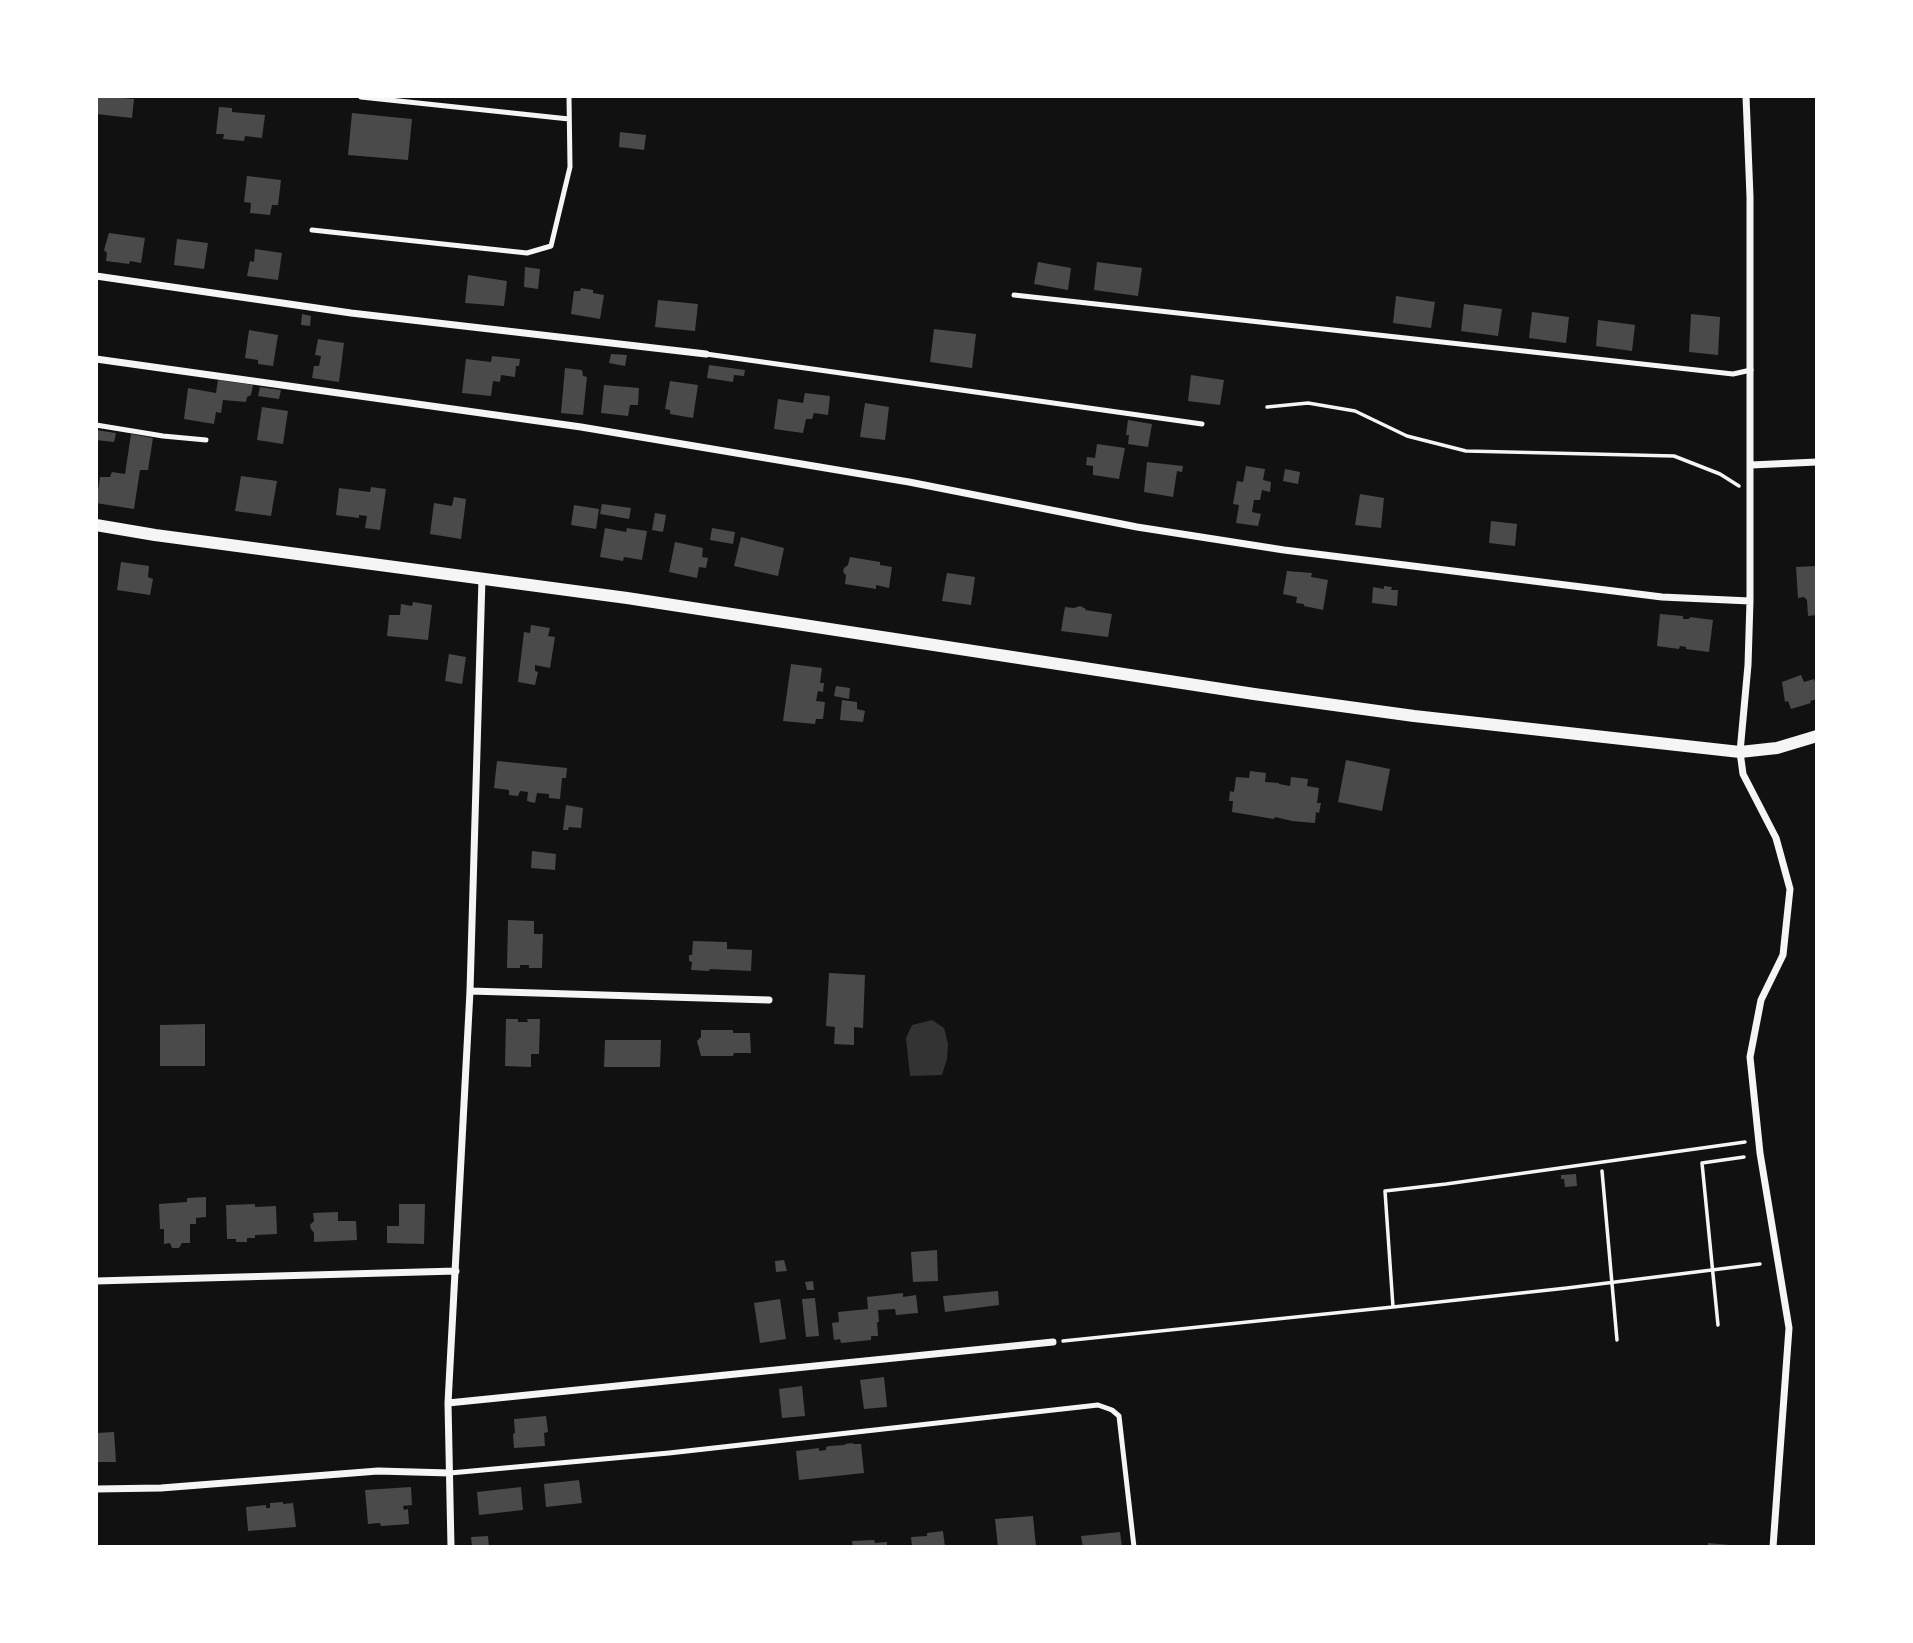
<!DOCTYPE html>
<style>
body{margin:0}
#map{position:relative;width:1913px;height:1643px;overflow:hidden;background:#111;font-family:Figtree,sans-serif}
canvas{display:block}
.frame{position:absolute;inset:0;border:98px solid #fff;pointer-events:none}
</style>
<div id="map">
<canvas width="1913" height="1643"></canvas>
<div class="frame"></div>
</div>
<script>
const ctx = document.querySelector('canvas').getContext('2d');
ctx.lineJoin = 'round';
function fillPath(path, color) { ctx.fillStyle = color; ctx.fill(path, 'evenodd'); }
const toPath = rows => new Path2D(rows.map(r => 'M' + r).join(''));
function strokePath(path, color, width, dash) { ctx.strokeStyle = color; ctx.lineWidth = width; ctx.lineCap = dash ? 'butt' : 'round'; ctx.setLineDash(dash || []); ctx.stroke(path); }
const water = toPath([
 [932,1020,944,1028,948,1044,947,1059,942,1075,910,1076,906,1038,912,1025]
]);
const building = toPath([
 [96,96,122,96,122,98,134,99,132,118,96,114],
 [219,107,232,108,232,112,265,115,262,138,245,136,244,141,223,139,224,134,216,134],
 [352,113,412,119,408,160,348,155],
 [620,132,646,135,644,150,619,147],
 [247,176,281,180,278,205,272,205,270,215,250,213,251,203,244,202],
 [109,233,145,238,141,263,130,261,129,264,106,261,107,253,104,250],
 [177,239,208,243,204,269,174,265],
 [255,249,282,253,278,280,247,276,250,261,254,262],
 [1038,262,1071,268,1068,290,1034,284],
 [1097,262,1142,268,1138,296,1094,290],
 [525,267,540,269,538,289,524,287],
 [468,275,507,281,504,306,465,303],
 [581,288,593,290,593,293,604,295,600,319,571,314,574,291,580,291],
 [1396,296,1435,302,1431,328,1393,323],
 [658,300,698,304,695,331,655,327],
 [1464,304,1502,309,1498,336,1461,331],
 [1532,312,1569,317,1566,343,1529,338],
 [302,314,311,316,310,326,301,325],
 [1691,314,1720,317,1718,355,1689,352],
 [1598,320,1635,325,1632,351,1596,346],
 [934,329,976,334,972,368,930,362],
 [249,330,278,335,273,366,258,364,258,360,245,358],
 [318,339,344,343,339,382,312,378,314,366,319,366,321,356,315,355],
 [611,354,627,355,625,366,609,363],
 [492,356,520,359,519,366,516,366,515,377,501,375,500,382,493,381,491,396,462,393,466,359,491,362],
 [709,365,745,370,744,376,734,375,733,382,707,378],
 [565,368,582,370,583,376,587,377,583,415,561,413],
 [1191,375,1224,380,1220,405,1188,401],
 [218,380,253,385,251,395,247,397,246,402,223,400,221,413,216,412,214,424,184,419,188,388,216,393],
 [670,381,698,385,693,418,670,414,670,410,665,409],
 [604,385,639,388,638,405,630,405,628,416,601,413],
 [260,387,281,390,279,399,258,396],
 [805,393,830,396,828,415,814,413,812,419,806,419,803,433,774,429,778,399,803,403],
 [865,403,889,407,885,440,860,437],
 [262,407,288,411,283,444,257,440],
 [1128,420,1152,424,1148,447,1128,444,1129,435,1126,435],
 [96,430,116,433,114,442,96,440],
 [131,434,153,438,148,470,140,470,134,509,96,503,100,477,110,477,112,472,125,474],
 [1097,444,1125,448,1119,479,1093,475,1093,466,1086,465,1087,457,1095,458],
 [1147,462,1183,466,1182,472,1177,471,1173,497,1144,492],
 [1246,466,1265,469,1263,480,1271,482,1270,492,1262,490,1260,500,1254,500,1252,512,1261,514,1258,526,1236,523,1239,505,1233,504,1237,481,1243,482],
 [1285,469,1300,472,1298,484,1283,481],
 [241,476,277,481,271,516,235,511],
 [371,487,386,489,380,530,365,528,367,516,359,515,359,518,336,515,339,488,370,492],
 [1360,494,1384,498,1381,528,1355,525],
 [454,497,466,499,461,539,430,534,434,503,452,506],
 [602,504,631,508,629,519,600,514],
 [574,505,599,509,596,529,571,525],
 [655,513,666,515,663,532,652,530],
 [1491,521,1517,524,1515,546,1489,543],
 [605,528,626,532,627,528,647,531,642,560,624,557,623,561,600,557],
 [712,528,735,532,733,544,710,540],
 [741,537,784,548,778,576,734,566],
 [675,542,703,548,702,557,708,558,706,568,699,567,697,578,669,572],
 [850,557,880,562,880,565,892,567,889,588,876,585,876,589,845,584,846,575,843,572,844,568,848,565],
 [121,562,149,566,148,577,153,579,150,595,117,590],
 [1817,566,1817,615,1808,616,1807,600,1804,597,1798,598,1796,567],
 [1287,571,1312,573,1311,577,1328,580,1323,610,1304,606,1304,604,1296,603,1297,597,1283,594],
 [947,573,975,577,971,605,942,601],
 [1384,586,1392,587,1391,590,1398,590,1397,606,1372,603,1373,587,1384,589],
 [413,602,432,605,428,640,387,636,389,615,400,615,401,604,412,606],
 [1080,606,1086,609,1085,610,1112,614,1108,637,1061,631,1065,607,1074,608],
 [1660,614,1683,616,1683,619,1689,619,1690,617,1713,620,1709,652,1686,649,1686,647,1680,646,1679,649,1657,646],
 [531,625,550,628,548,636,555,637,550,668,535,665,535,671,538,672,535,685,518,682,524,632,530,633],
 [449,654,466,657,462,684,445,681],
 [791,664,822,668,820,683,824,683,823,692,818,691,816,701,825,702,823,719,816,719,815,724,783,721],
 [1801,675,1804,682,1814,679,1817,689,1817,699,1810,701,1811,703,1791,709,1788,701,1785,702,1782,682],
 [836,686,850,688,849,699,834,696],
 [842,700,857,702,857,709,865,711,863,722,840,720],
 [1346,760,1390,769,1382,811,1338,802],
 [497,761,567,768,566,778,562,778,560,799,549,798,549,794,537,793,535,803,527,801,528,792,520,791,518,796,509,795,509,790,494,788],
 [1250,771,1266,773,1265,782,1279,783,1279,784,1290,786,1291,777,1308,779,1307,786,1319,788,1317,803,1321,803,1319,813,1316,812,1315,823,1292,821,1275,817,1274,819,1232,812,1233,801,1229,801,1230,791,1234,792,1236,777,1249,778],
 [566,805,583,808,581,828,569,827,568,830,563,830],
 [532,851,556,854,555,870,531,868],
 [508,920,534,921,534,934,543,934,542,968,529,968,529,965,520,965,520,968,507,968],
 [693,941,727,942,727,949,752,950,751,971,710,969,709,971,691,970,692,962,689,961,689,955,692,955],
 [829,973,865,975,863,1028,854,1027,854,1045,834,1044,835,1027,826,1026],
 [506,1019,518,1019,518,1022,528,1022,527,1019,540,1019,539,1054,531,1054,531,1067,505,1066],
 [205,1024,205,1066,160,1066,160,1025],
 [701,1030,733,1030,733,1033,750,1033,751,1053,734,1053,733,1056,701,1056,697,1041,701,1037],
 [605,1040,661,1040,660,1067,604,1067],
 [1576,1174,1577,1186,1565,1187,1564,1179,1561,1179,1561,1175],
 [206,1197,206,1217,196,1218,196,1224,190,1224,190,1243,182,1243,179,1248,172,1248,170,1243,164,1244,164,1229,160,1229,159,1204,187,1202,187,1198],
 [255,1204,255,1207,276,1206,277,1234,255,1235,255,1238,247,1238,247,1242,236,1242,236,1239,227,1239,226,1205],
 [399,1204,425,1204,424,1244,387,1243,387,1226,399,1226],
 [338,1212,338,1221,356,1221,357,1240,314,1242,314,1233,311,1229,310,1225,314,1221,313,1213],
 [937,1250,938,1281,913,1282,911,1252],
 [784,1260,787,1271,776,1272,775,1261],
 [813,1281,814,1290,807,1290,805,1282],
 [998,1291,999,1305,945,1312,943,1296],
 [903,1293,903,1297,916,1295,918,1313,896,1315,895,1309,878,1310,879,1322,877,1322,878,1336,871,1336,871,1340,841,1343,840,1339,834,1340,832,1323,839,1322,838,1312,868,1309,867,1297],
 [815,1298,819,1336,806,1337,802,1299],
 [780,1299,786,1339,760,1343,754,1303],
 [884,1377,887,1407,864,1409,860,1380],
 [802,1386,805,1416,782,1418,779,1389],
 [546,1416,548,1432,544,1433,545,1446,514,1448,513,1434,515,1433,514,1419],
 [114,1432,116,1462,96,1462,96,1433],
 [853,1443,853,1444,861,1444,864,1473,799,1480,796,1451,819,1448,819,1451,826,1450,826,1447,829,1446,845,1445,845,1444],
 [579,1480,582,1503,546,1507,544,1484],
 [411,1487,412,1505,403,1506,404,1510,408,1509,409,1524,381,1526,380,1523,368,1524,365,1490],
 [521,1487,523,1510,479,1515,477,1492],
 [283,1502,283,1504,293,1503,296,1527,248,1531,246,1507,266,1505,266,1508,270,1508,270,1503],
 [1033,1516,1036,1547,998,1547,995,1519],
 [943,1531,945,1547,912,1547,911,1537,927,1536,927,1533],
 [1120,1532,1122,1547,1083,1547,1081,1536],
 [488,1536,489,1547,472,1547,471,1537],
 [874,1540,875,1543,887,1542,887,1547,853,1547,852,1541],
 [1708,1543,1730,1545,1730,1547,1708,1547]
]);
const path = toPath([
 [1267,407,1308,403,1355,411,1407,436,1466,451,1674,456,1720,474,1739,486],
 [1602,1171,1617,1340],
 [1393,1307,1567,1288,1760,1264],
 [1718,1325,1702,1163,1744,1157],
 [1063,1341,1393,1307,1385,1191,1446,1184,1745,1142]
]);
const service = toPath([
 [361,97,569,119],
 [312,230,527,253,551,246,570,167,569,96],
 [1014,295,1733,374,1751,370],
 [706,354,1202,424],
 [96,425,163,436,206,440],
 [450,1473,669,1453,1098,1405,1112,1410,1119,1416,1134,1547]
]);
const minor = toPath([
 [1746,96,1750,197,1750,601,1748,665,1740,752,1743,774,1776,838,1790,889,1783,955,1761,1000,1750,1057,1760,1153,1789,1328,1773,1547],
 [96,276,351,313,706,354],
 [96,359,581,427,909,482,1137,527,1284,550,1662,597,1750,601],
 [1751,465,1817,462],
 [470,991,769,1000],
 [96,1281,456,1271],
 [448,1403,1053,1342],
 [96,1489,161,1488,378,1471,450,1473],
 [451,1547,448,1403,470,991,482,578]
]);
const tertiary = toPath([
 [96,525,155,535,627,598,1254,694,1414,716,1740,752,1777,748,1817,736]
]);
fillPath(water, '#333');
fillPath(building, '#4a4a4a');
strokePath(path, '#f5f5f5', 3.5);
strokePath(service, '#f5f5f5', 5);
strokePath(minor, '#f5f5f5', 7);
strokePath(tertiary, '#f5f5f5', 12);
</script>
